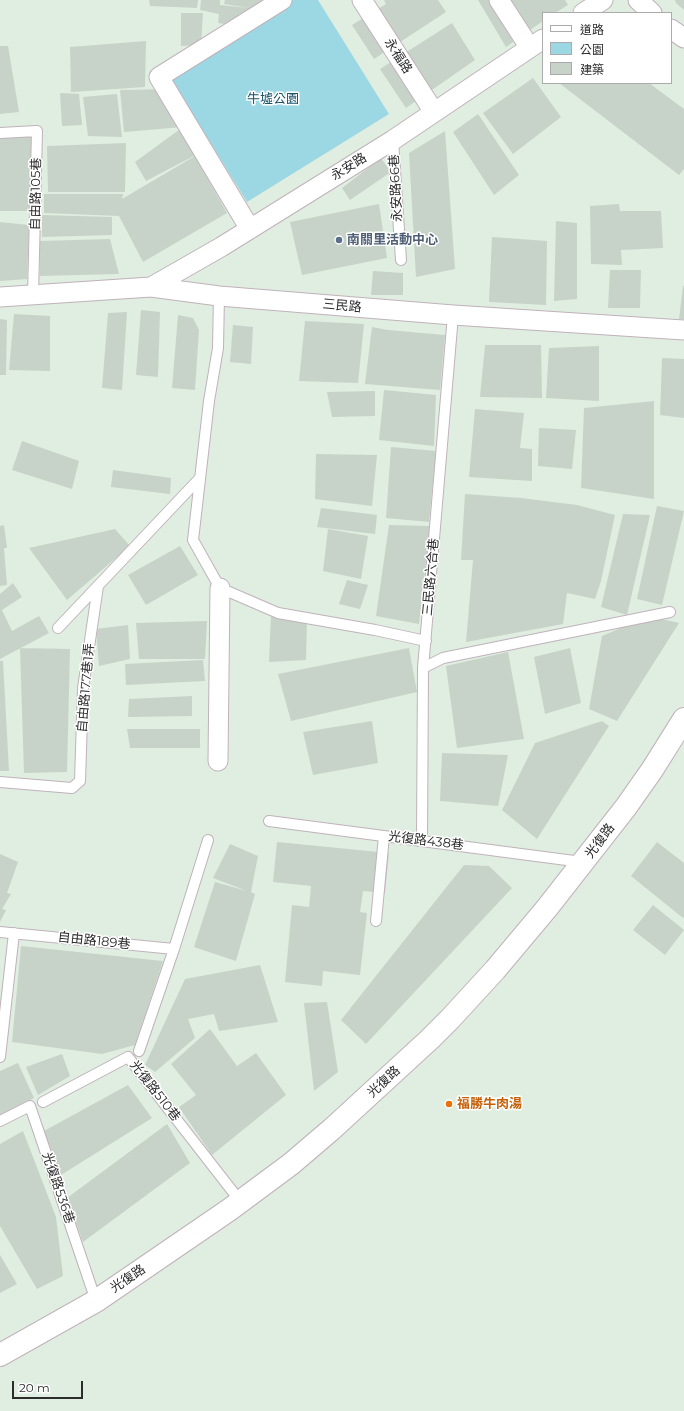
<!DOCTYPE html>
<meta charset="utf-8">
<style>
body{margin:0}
#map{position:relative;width:684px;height:1411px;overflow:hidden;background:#dfeee0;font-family:Montserrat,"Noto Sans TC",sans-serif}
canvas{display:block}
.legend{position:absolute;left:542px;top:12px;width:130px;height:72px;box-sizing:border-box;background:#fff;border:1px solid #ababab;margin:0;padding:5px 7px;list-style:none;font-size:12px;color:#2c2c2c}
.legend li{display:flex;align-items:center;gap:8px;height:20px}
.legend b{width:20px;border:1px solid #ababab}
.scale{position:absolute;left:12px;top:1381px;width:71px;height:18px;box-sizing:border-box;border:2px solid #2c2c2c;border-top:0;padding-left:5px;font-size:12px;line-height:14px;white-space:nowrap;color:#2c2c2c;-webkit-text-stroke:3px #fff;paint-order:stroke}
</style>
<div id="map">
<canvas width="684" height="1411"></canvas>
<ul class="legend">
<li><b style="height:5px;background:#fff"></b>道路</li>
<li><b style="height:11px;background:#9cd8e4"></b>公園</li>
<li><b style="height:11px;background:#c7d3c8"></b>建築</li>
</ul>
<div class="scale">20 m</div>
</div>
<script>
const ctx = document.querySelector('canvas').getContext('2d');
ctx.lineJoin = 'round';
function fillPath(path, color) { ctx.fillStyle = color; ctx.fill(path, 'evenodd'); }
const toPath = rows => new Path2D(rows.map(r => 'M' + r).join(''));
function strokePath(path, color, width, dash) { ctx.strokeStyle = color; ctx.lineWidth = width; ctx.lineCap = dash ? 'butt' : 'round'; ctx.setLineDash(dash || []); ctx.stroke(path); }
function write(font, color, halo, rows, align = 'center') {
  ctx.font = font + ' Montserrat,"Noto Sans TC",sans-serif'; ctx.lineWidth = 3; ctx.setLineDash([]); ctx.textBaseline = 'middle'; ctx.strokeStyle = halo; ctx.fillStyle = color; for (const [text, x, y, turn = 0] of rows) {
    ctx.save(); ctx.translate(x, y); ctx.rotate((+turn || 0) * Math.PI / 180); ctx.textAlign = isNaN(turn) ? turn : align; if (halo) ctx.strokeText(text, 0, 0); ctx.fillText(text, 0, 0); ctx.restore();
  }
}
const green = toPath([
 [291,0,318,0,389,114,247,202,169,76]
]);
const building = toPath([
 [149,0,198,0,197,8,150,6],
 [201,0,220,0,220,5,250,8,224,4,225,0,287,0,284,13,254,8,249,28,218,23,219,14,200,10],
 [384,0,438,0,446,12,374,59,352,25,386,4],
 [478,0,565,0,568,5,555,13,543,13,543,21,506,47],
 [675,0,684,0,684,10,676,3],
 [181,13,203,13,201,45,181,46],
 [452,23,475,60,406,108,380,69],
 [146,41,145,87,71,92,70,47],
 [0,46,8,46,19,112,0,114],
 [533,78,561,117,513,154,483,113],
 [559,83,649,83,684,109,684,169,679,175],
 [172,89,191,126,200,126,213,146,146,181,135,162,183,127,124,132,120,90],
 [60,93,79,94,82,125,62,126],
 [117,94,122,137,88,136,83,97],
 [478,114,519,175,494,195,453,132],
 [445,131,455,269,416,277,409,153],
 [0,137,34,137,32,211,0,211],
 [126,143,125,192,48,192,47,146],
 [195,156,227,213,143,262,119,216,44,213,44,194,123,194,122,199],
 [381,158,391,172,350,200,342,188],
 [379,204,387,258,302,275,290,222],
 [619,204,620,211,661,211,663,248,621,250,622,265,591,264,590,206],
 [42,215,112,217,112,235,42,237],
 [556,221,577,223,577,299,554,301],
 [0,222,29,225,27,279,0,281],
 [492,237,547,241,546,305,489,302],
 [110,239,119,274,40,276,40,241],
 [610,270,641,270,640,308,608,308],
 [373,271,403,273,403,295,371,295],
 [683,286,684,286,684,319,679,319],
 [141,310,160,312,158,377,136,375],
 [127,312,122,390,102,388,108,313],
 [14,314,50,316,50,371,9,370],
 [178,315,193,318,199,330,195,390,172,388],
 [0,319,7,320,6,375,0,375],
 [305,321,364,324,358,383,299,381],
 [233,325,253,327,251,364,230,362],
 [372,327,388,330,445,335,440,390,365,384],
 [485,345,541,345,542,398,480,397],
 [599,346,599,401,546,398,549,348],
 [662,358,684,359,684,418,660,415],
 [384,390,436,395,434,446,379,440],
 [375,391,375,416,332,417,327,392],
 [654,401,654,499,581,488,584,408],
 [475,409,524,413,520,448,532,449,532,481,469,477],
 [539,428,576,430,572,469,538,466],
 [22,441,79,461,72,489,12,470],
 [391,447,436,451,429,522,386,518],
 [316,454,377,455,372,506,315,499],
 [113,470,171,478,170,494,111,487],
 [465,494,521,498,577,505,615,515,601,581,595,599,567,593,563,624,466,642,473,560,461,560],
 [657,506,684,511,662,605,637,599],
 [321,508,377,515,375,534,317,527],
 [623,514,650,515,627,615,601,607],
 [4,525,7,548,4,548,7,585,0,586,0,526],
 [389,525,430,526,419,624,376,616],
 [115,529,130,546,67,600,29,548],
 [328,529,368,536,361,579,323,571],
 [180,546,198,575,146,605,128,575],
 [347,580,368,585,360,609,339,604],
 [13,583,22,597,2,610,12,631,39,616,49,633,0,659,0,594],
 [271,614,307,618,306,660,269,662],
 [649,616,679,623,617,721,589,709,602,636],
 [207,621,205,659,139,659,136,623],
 [128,625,130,659,99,666,96,629],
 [20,648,70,649,67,772,24,773],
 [409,648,417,692,291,721,278,674],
 [570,648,581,703,545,714,534,657],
 [508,652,524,739,457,748,446,666],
 [203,660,205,681,126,685,125,664],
 [0,661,3,661,9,771,0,771],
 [192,696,192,716,128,717,129,699],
 [372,721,378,763,313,775,303,732],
 [602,721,609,726,537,839,502,810,535,743],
 [127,729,200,729,200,748,130,748],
 [442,753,508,755,498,806,440,801],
 [277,842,389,853,385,893,363,891,360,912,367,913,360,975,323,971,322,986,285,982,292,905,309,907,311,886,273,882],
 [657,842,684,863,684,917,683,918,631,876],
 [230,844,258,856,251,892,255,894,236,961,194,947,215,882,247,891,213,878],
 [0,854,18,862,7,893,11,894,2,909,6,910,0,922],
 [464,865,489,866,512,888,366,1044,341,1020],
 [653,905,684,930,665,955,633,930],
 [21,946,163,961,135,1045,102,1054,12,1042],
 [260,965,278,1022,219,1031,214,1014,188,1019,195,1038,155,1072,145,1065,185,979],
 [327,1002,338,1072,314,1091,304,1003],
 [210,1029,237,1066,256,1053,286,1095,212,1155,179,1107,196,1095,171,1064],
 [62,1054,70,1076,38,1095,26,1067],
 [18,1063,34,1098,0,1114,0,1071],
 [128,1085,152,1118,61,1175,44,1131],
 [167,1124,190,1163,83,1242,67,1198],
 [23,1131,56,1217,63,1276,37,1289,0,1226,0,1144],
 [0,1255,17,1284,0,1293]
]);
const service = toPath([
 [0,133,37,131,33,295],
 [393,140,401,260],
 [219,296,218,348,209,401,193,540,220,588,278,613,375,630,426,641],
 [58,628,199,479],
 [423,668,443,658,670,612],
 [0,782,72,788,80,781,83,688,98,586],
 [269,821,582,862],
 [422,840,423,668,453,315],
 [376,921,384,836],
 [0,932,174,949],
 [139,1051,174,949,208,840],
 [0,1057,14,933],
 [43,1102,128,1057,240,1201],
 [0,1121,30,1106,96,1301]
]);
const minor = toPath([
 [362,0,434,112],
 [499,0,530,48],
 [638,0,652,13],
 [583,13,603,0],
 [671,29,684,38],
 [250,229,159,77,282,0],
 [151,287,221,247,393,140,543,39],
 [0,297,151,287,219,296,453,315,684,330],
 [218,761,220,588]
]);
const secondary = toPath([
 [0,1355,96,1301,229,1210,291,1164,332,1129,430,1039,450,1019,495,970,547,908,626,807,652,770,684,719]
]);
const markers = [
 [339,240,4,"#5c6f8a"],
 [449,1104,4,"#e8710a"]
];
const streetNames = [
 ["永福路",398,56,57],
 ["永安路",349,167,-32],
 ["永安路66巷",396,188,-93],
 ["自由路105巷",36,194,-89],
 ["三民路",342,306,5],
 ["三民路六合巷",431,577,-85],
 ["自由路177巷1弄",86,688,-85],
 ["光復路438巷",426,841,7],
 ["光復路",600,841,-53],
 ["自由路189巷",94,941,6],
 ["光復路",384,1082,-43],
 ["光復路510巷",155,1091,52],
 ["光復路536巷",58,1188,71],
 ["光復路",128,1279,-34]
];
const parkNames = [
 ["牛墟公園",273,99]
];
const serviceNames = [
 ["南關里活動中心",347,240]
];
const foodNames = [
 ["福勝牛肉湯",457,1104]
];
fillPath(green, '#9cd8e4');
fillPath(building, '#c7d3c8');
strokePath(service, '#c0b2bb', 12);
strokePath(minor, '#c0b2bb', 21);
strokePath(secondary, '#c0b2bb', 24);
strokePath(service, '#fff', 10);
strokePath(minor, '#fff', 19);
strokePath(secondary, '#fff', 22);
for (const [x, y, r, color] of markers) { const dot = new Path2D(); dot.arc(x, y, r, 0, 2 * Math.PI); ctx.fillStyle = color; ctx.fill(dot); strokePath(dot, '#fff', 1.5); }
write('13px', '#2c2c2c', '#fff', streetNames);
write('13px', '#1b536a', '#fff', parkNames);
write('bold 13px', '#4e5e75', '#fff', serviceNames, 'left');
write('bold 13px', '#c56008', '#fff', foodNames, 'left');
</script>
